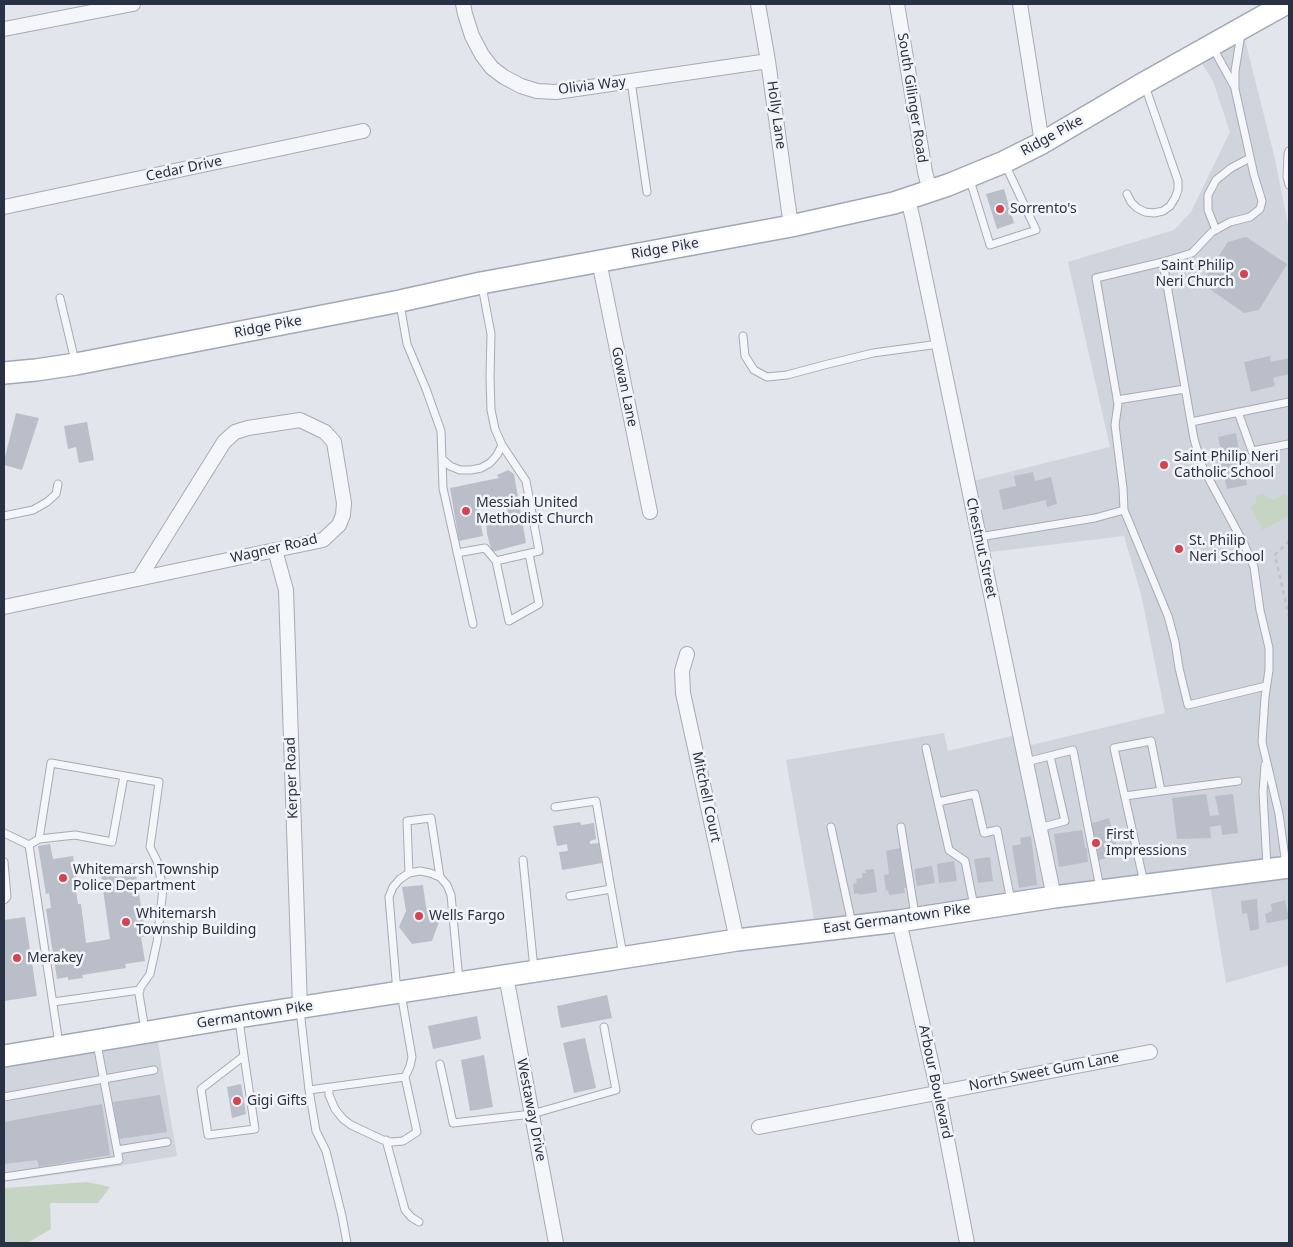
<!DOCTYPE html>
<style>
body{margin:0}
#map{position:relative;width:1293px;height:1247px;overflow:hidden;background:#e2e5eb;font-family:"Noto Sans",sans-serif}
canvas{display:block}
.frame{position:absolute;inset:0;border:5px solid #293144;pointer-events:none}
</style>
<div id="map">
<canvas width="1293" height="1247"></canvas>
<div class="frame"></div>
</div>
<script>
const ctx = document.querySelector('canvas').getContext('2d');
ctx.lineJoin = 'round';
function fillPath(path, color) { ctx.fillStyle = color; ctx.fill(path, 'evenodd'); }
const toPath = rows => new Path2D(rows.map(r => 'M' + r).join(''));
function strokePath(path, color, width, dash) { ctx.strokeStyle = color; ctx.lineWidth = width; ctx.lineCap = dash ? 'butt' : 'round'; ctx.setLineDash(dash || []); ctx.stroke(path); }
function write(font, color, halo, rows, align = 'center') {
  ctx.font = font + ' "Noto Sans",sans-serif'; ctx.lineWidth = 5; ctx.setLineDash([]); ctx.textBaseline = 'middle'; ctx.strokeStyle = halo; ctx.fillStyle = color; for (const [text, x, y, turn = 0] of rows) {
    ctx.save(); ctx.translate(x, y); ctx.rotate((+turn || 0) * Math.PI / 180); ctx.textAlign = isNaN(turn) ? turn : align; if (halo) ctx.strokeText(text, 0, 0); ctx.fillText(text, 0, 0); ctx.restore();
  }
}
const built = toPath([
 [1242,28,1275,159,1289,229,1289,965,1226,983,1209,878,816,930,786,760,944,733,948,751,1020,734,1023,747,1165,713,1141,594,1124,536,982,553,969,482,1110,447,1068,262,1174,230,1191,212,1230,132,1213,81,1196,54],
 [156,1031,177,1156,113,1167,4,1182,4,1056]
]);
const green = toPath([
 [1262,494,1273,500,1284,494,1289,498,1289,516,1263,530,1250,507,1256,503,1256,496],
 [87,1182,110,1187,98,1203,50,1203,51,1229,27,1243,4,1243,4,1188]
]);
const building = toPath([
 [1004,189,1014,223,997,229,986,194],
 [1246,237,1287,264,1259,310,1244,313,1201,283,1228,242],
 [1270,356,1271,362,1289,358,1289,374,1273,378,1275,386,1251,392,1244,362],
 [16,413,39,418,22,470,4,465,4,461],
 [87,422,94,460,79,463,76,447,68,449,64,426],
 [1236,433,1239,451,1246,450,1248,463,1243,464,1247,485,1227,489,1223,469,1219,470,1216,457,1222,456,1218,437],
 [508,470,514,474,526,543,492,552,487,534,486,522,509,516,505,500,477,506,483,536,459,541,450,488,499,478,497,475],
 [1033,472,1035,481,1051,477,1057,504,1047,507,1046,500,1003,510,999,490,1016,486,1014,476],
 [1206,794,1210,816,1219,815,1215,796,1233,794,1238,833,1222,835,1221,825,1210,827,1211,838,1177,839,1172,798],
 [1109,818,1119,855,1098,860,1090,824],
 [580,822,581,825,594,823,596,839,590,841,590,844,599,843,602,863,562,870,559,852,568,851,567,844,557,846,553,826],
 [1082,830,1085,848,1087,848,1088,862,1059,867,1054,834],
 [1031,836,1037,885,1019,888,1012,846,1021,844,1020,838],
 [50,844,53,859,73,856,78,891,76,891,78,904,81,904,86,943,110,939,100,868,134,863,146,936,141,937,145,961,125,964,126,968,82,975,83,978,68,980,68,977,57,979,46,909,51,908,49,893,46,894,38,846],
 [900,848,906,888,904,888,905,893,889,895,888,890,886,891,884,875,889,874,886,851],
 [990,857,993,881,978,883,974,859],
 [954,861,957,881,939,883,937,864],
 [932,866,935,883,917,886,914,869],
 [874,869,877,892,859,895,859,893,854,894,853,884,857,883,856,879,862,878,862,873,866,873,865,870],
 [423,885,426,907,439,922,432,941,412,944,399,927,406,911,402,887],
 [1257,899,1259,929,1250,931,1247,913,1242,914,1241,901],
 [1285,900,1289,919,1267,923,1265,914,1272,911,1271,904],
 [25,917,37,996,4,1001,4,920],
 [607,995,612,1018,561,1028,557,1006],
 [477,1016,481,1039,433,1049,428,1026],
 [585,1038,596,1088,574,1093,563,1043],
 [484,1055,493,1107,470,1111,461,1060],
 [241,1084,246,1114,232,1118,227,1087],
 [160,1095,167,1132,119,1139,113,1102],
 [102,1104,110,1155,39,1167,37,1160,4,1164,4,1122]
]);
const path = toPath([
 [1289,541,1275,555,1289,617]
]);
const service = toPath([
 [1241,34,1235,71,1235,89,1254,175,1262,201,1260,209,1250,217,1230,222,1212,232,1192,253,1163,262,1096,278,1118,404,1115,425,1123,488,1124,510,1168,616,1175,642,1179,668,1188,705,1266,686],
 [1213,48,1234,86],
 [631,81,647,192],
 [1289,151,1288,154,1287,177,1289,185],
 [970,180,990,245,1036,230,1005,164],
 [1127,194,1131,202,1137,208,1145,212,1154,213,1163,211,1170,206,1175,198,1178,190,1178,181,1145,86],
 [1216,230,1208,210,1208,195,1216,180,1231,168,1250,158],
 [1163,262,1194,439,1202,466,1244,544,1254,567,1260,610,1269,648,1269,670,1265,697,1262,742,1279,814,1286,865],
 [482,286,491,334,490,377,491,410,495,429,502,445,526,481,539,551,496,561],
 [60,298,75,361],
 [400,304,407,344,426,389,441,431,443,488,473,624],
 [743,336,745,356,754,370,767,377,787,375,828,364,873,353,939,344],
 [1117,400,1185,389],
 [1238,412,1252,451,1289,444],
 [1191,422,1289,402],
 [442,459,450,466,460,470,471,470,481,468,490,463,497,455,502,445],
 [4,516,33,510,47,502,56,494,58,484],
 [979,537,1095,518,1124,510],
 [457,553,485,548,496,561,509,621,539,604,529,554],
 [926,748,938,802,975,794,984,833,997,830,1011,901],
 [1026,762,1073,750,1100,888],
 [1265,765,1263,792,1267,867],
 [1125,796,1161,791],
 [938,802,949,850,965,861,974,906],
 [555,807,596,801,611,889],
 [831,827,852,924],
 [901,827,915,915],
 [1039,828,1065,821,1050,756],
 [4,833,29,845,39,839,51,763,159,782,150,847,157,861,163,889,157,942,150,974,140,988,139,994,145,1030],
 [39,839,75,835,112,842,124,776],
 [29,845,59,1044],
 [523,860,534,969],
 [4,862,7,897,4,900],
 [409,873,407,821,431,818,440,877],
 [1144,883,1114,748,1151,741,1161,791,1238,781],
 [570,896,611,889,623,955],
 [53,1002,140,990],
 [300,1010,309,1090,316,1131,326,1151,342,1216,347,1243],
 [239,1020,244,1056,255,1129,208,1135,201,1089,244,1056],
 [440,1064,453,1123,532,1114,616,1090,604,1027],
 [329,1088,329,1095,335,1109,343,1119,351,1125,383,1140,391,1142,403,1141,417,1132,405,1077,410,1066,412,1057,402,999,397,992,389,897,393,887,400,879,409,873,420,871,430,873,440,877,447,885,451,895,459,980],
 [309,1090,405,1077],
 [4,1097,154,1070],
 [386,1140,405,1210,411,1217,419,1222],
 [117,1150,167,1142],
 [4,1177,119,1160,97,1044]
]);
const minor = toPath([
 [463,4,465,14,472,36,482,55,492,68,504,77,521,86,537,91,556,92,768,61],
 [758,4,768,61,791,226],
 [897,4,925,172,930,191],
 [1020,4,1042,143],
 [4,29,133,4],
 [908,199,913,220,1054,897],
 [4,207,363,131],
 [599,261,650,512],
 [275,550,286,590,300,1007],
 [4,607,323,540,339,525,343,515,344,503,334,442,325,432,300,420,248,428,235,432,224,442,140,577],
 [687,654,682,671,683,693,737,940],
 [899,921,938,1092,967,1243],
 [506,976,556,1243],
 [759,1127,1150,1052]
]);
const primary = toPath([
 [4,373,36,370,76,364,400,301,481,283,791,226,894,203,948,185,1004,162,1042,143,1144,83,1285,4],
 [4,1056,238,1017,737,940,899,921,1054,897,1289,867]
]);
const markers = [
 [1000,209,5,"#d44350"],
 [1244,274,5,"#d44350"],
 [1164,465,5,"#d44350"],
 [466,511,5,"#d44350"],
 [1179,549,5,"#d44350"],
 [1096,843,5,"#d44350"],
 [63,878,5,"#d44350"],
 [419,916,5,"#d44350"],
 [126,922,5,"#d44350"],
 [17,958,5,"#d44350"],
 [237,1101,5,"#d44350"]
];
const streetNames = [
 ["Olivia Way",592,86,-7],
 ["South Gilinger Road",912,98,81],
 ["Holly Lane",776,115,82],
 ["Ridge Pike",1052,136,-29],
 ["Cedar Drive",184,169,-12],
 ["Ridge Pike",665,249,-10],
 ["Ridge Pike",268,327,-11],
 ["Gowan Lane",624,387,78],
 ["Chestnut Street",981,548,78],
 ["Wagner Road",274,549,-13],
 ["Kerper Road",292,778,-92],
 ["Mitchell Court",706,797,78],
 ["East Germantown Pike",897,919,-8],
 ["Germantown Pike",255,1015,-9],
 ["North Sweet Gum Lane",1044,1072,-11],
 ["Arbour Boulevard",935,1082,78],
 ["Westaway Drive",531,1110,79]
];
const poiNames = [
 ["Sorrento's",1010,209],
 ["Saint Philip",1234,266,"right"],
 ["Neri Church",1234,282,"right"],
 ["Saint Philip Neri",1174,457],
 ["Catholic School",1174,473],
 ["Messiah United",476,503],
 ["Methodist Church",476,519],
 ["St. Philip",1189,541],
 ["Neri School",1189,557],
 ["First",1106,835],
 ["Impressions",1106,851],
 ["Whitemarsh Township",73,870],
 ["Police Department",73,886],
 ["Whitemarsh",136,914],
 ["Township Building",136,930],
 ["Wells Fargo",429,916],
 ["Merakey",27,958],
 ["Gigi Gifts",247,1101]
];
fillPath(built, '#d0d4dd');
fillPath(green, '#c6d5c3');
fillPath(building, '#b9bec9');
strokePath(service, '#a7abb6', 9);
strokePath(minor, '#a7abb6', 16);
strokePath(primary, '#a1a8b7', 24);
strokePath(path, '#c0c3ca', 2.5, [4, 4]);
strokePath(service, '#f5f6f9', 7);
strokePath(minor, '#f5f6f9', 14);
strokePath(primary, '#fff', 21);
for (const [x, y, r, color] of markers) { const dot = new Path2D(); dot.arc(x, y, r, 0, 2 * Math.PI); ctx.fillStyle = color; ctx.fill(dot); strokePath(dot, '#f2f4f8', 2); }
write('14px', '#293144', '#f2f4f8', streetNames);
write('14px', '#293144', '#f2f4f8', poiNames, 'left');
</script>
